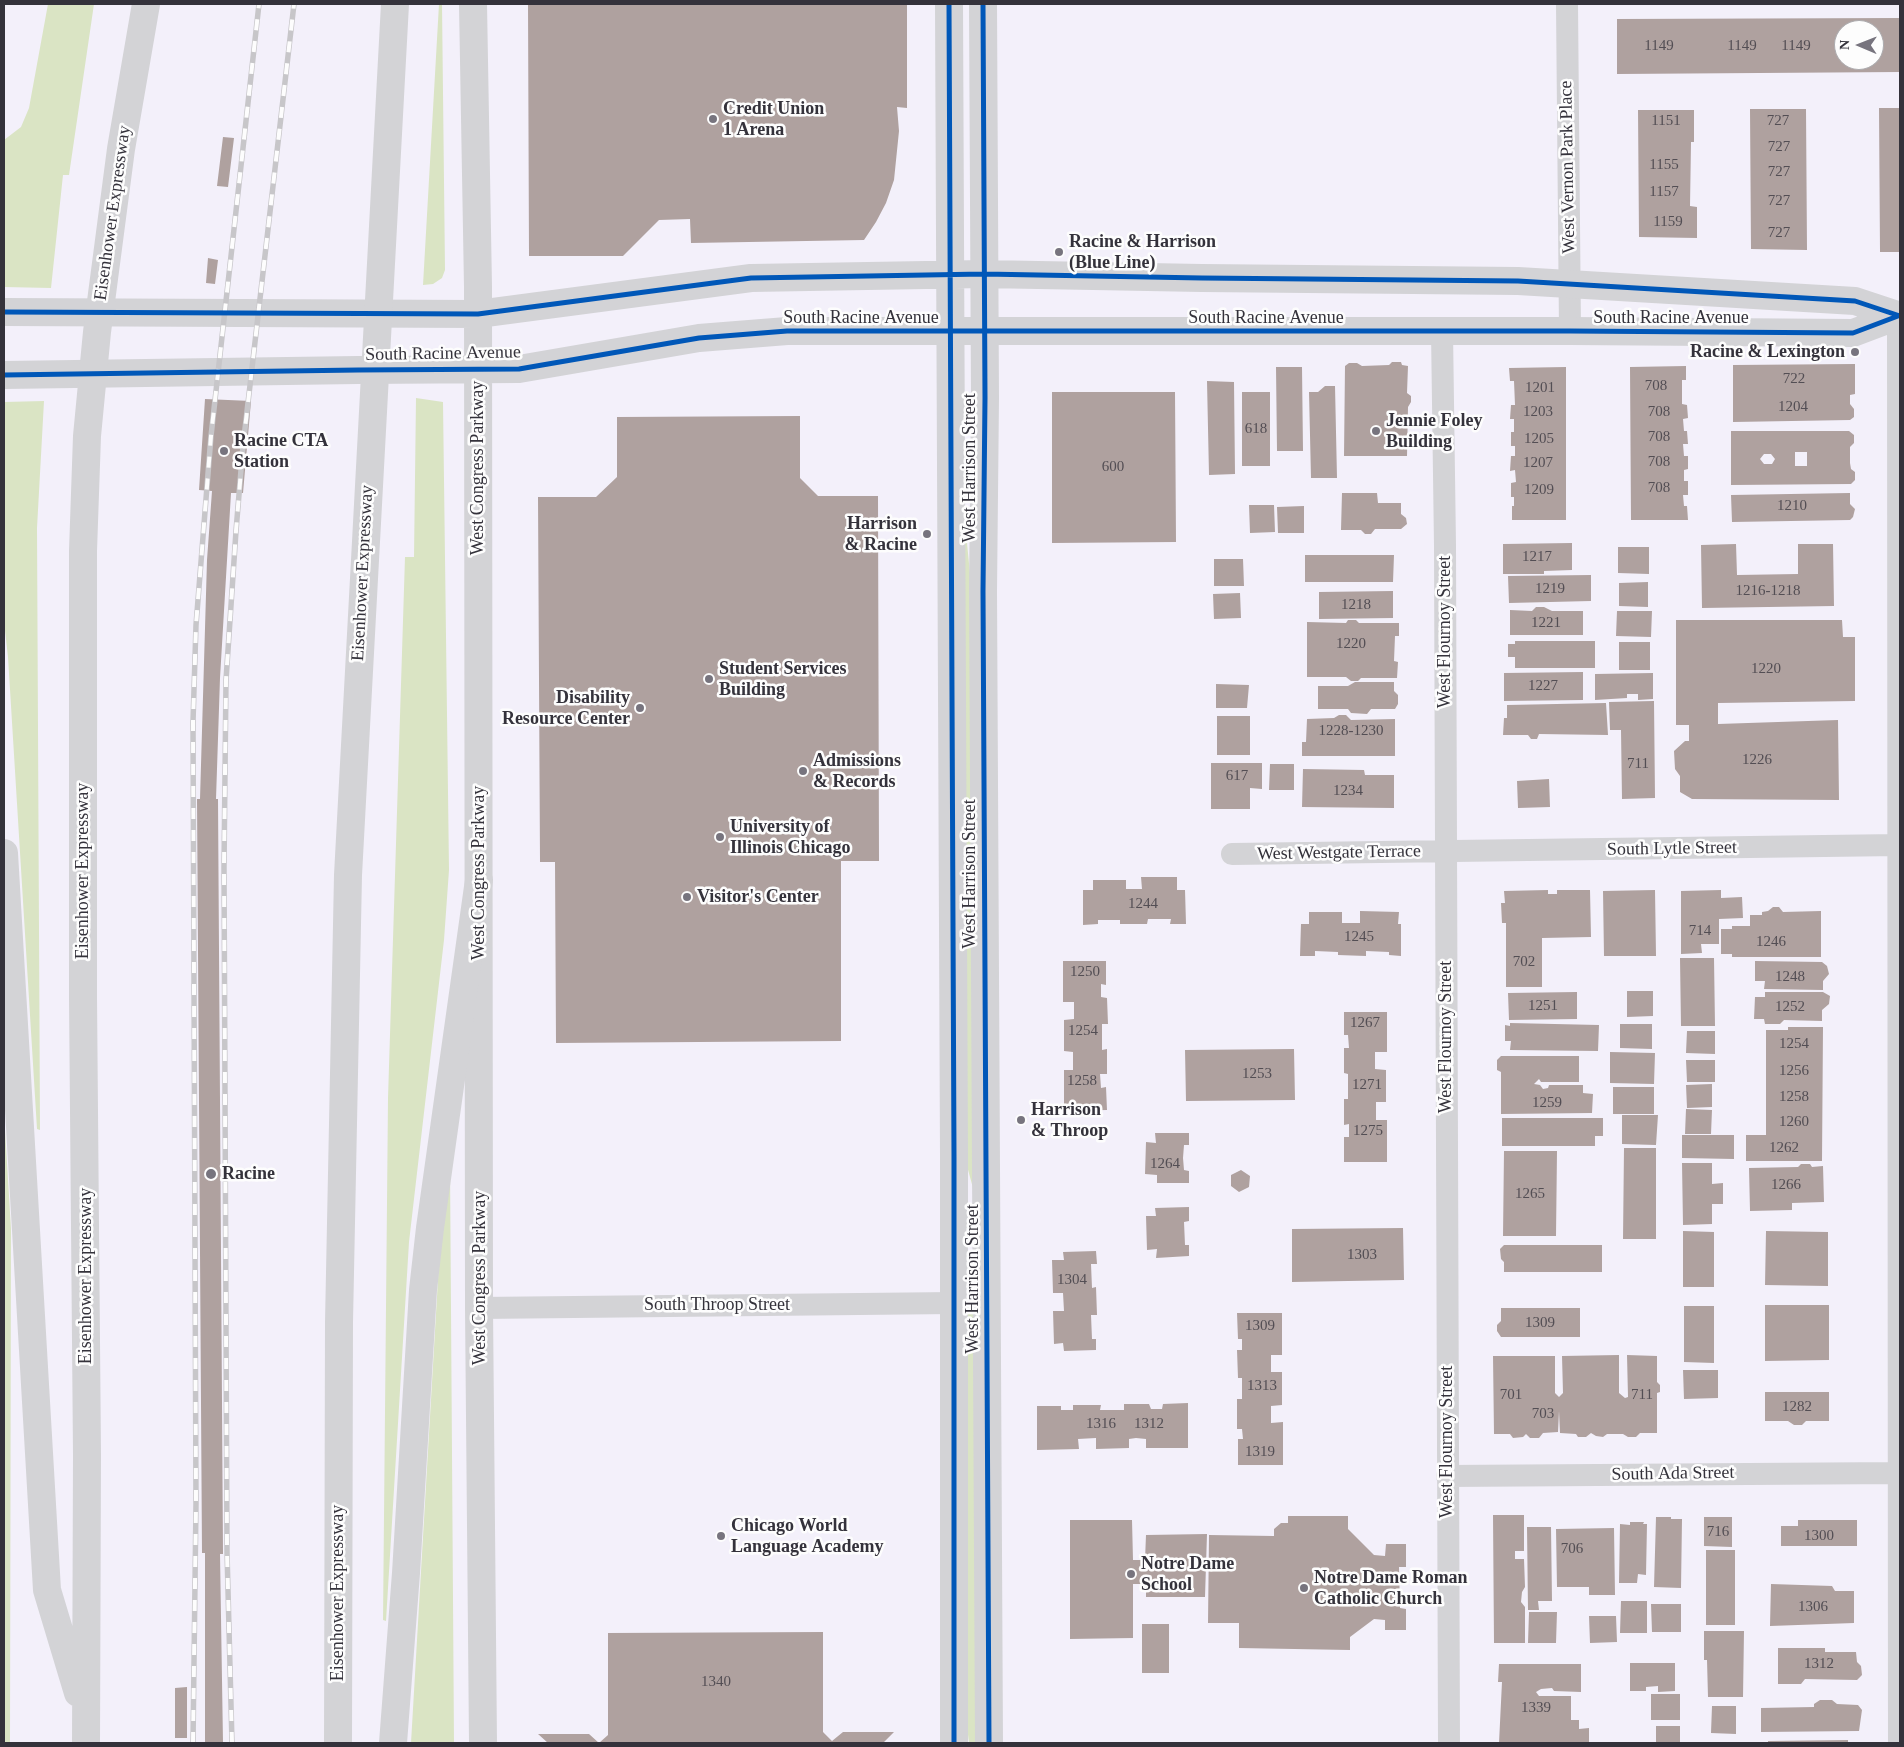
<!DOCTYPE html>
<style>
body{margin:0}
#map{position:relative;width:1904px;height:1747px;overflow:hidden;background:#f3f0fa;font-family:"Times New Roman",serif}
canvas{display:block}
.frame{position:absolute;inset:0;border:5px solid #34323b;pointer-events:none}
.north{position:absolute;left:1834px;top:20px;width:50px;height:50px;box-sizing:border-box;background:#fdfdfd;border:1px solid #adacaf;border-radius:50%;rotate:271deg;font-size:14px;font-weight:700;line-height:20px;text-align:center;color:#34323b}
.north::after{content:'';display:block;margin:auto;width:18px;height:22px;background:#77747e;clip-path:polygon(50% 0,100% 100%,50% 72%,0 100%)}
</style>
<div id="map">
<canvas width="1904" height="1747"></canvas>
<div class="frame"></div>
<div class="north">N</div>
</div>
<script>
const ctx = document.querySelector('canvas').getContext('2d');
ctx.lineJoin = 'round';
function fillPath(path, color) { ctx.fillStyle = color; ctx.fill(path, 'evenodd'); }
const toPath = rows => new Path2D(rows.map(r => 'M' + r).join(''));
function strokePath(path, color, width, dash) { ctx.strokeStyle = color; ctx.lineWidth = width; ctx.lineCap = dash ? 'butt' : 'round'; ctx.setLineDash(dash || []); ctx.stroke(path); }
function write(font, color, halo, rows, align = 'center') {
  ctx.font = font + ' "Times New Roman",serif'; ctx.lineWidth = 5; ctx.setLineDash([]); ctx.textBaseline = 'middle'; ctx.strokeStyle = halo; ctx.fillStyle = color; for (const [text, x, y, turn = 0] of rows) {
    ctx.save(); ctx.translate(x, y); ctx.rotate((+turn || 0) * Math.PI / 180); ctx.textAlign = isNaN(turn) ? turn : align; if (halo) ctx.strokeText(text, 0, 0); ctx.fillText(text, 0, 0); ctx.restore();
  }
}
const green = toPath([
 [48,4,94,4,69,175,63,175,51,288,4,287,4,140,21,127,29,108],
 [439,4,442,4,445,270,442,278,433,284,423,285],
 [416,398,443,402,449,870,444,940,409,1242,386,1621,383,1620,388,1098,405,557,414,557],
 [44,401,37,528,40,1130,37,1129,8,657,4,622,4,402],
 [959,543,967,543,976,635,973,1188,961,1144],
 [4,1113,11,1229,10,1743,4,1743],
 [450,1164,454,1743,411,1743,440,1245],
 [962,1262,977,1263,978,1743,969,1743,964,1701]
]);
const building = toPath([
 [528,4,907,4,907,108,897,107,899,131,894,180,886,203,876,222,864,240,691,243,690,219,659,220,623,256,529,256],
 [1900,18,1900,72,1617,74,1617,19],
 [1844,30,1874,30,1874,60,1844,60],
 [1879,108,1900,108,1900,252,1880,252],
 [1750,109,1806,109,1807,250,1751,249],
 [1638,110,1694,110,1694,142,1691,142,1690,206,1697,207,1697,238,1639,237],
 [223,137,234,138,228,187,217,186],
 [208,258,218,260,215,284,206,283],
 [1392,362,1401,362,1402,365,1408,366,1407,393,1411,396,1411,402,1408,407,1407,456,1344,456,1345,366,1349,363,1357,363,1362,366,1389,365],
 [1855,364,1855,394,1850,395,1850,404,1854,409,1854,417,1850,420,1733,422,1733,365],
 [1686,366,1686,380,1682,380,1682,404,1687,405,1688,418,1683,419,1684,431,1687,431,1688,444,1683,444,1684,456,1688,456,1688,469,1684,470,1684,481,1688,481,1688,495,1683,495,1684,506,1687,506,1688,520,1631,520,1630,367],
 [1276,367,1302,367,1303,451,1277,451],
 [1566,367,1566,520,1512,520,1512,506,1514,506,1514,497,1511,497,1511,483,1516,482,1515,470,1510,471,1511,456,1515,456,1515,446,1511,446,1511,432,1514,432,1514,419,1510,419,1511,405,1515,405,1514,381,1510,381,1509,368],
 [1207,381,1234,382,1235,474,1209,475],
 [1325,386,1335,386,1337,478,1311,478,1309,392,1318,392],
 [1052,392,1175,392,1176,542,1052,543],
 [1242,392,1270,392,1270,466,1242,466],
 [205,399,251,401,243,493,231,493,220,678,216,799,218,799,223,1554,220,1554,223,1743,205,1743,205,1553,202,1553,197,799,200,799,207,560,212,491,199,490],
 [800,416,800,478,818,496,878,496,879,861,841,861,841,1041,556,1043,555,862,540,862,538,497,596,497,617,477,617,417],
 [1731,431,1849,431,1854,435,1854,443,1850,447,1850,463,1851,469,1855,472,1855,480,1851,484,1731,485],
 [1795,452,1807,452,1807,466,1795,466],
 [1764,454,1771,454,1775,459,1772,464,1764,464,1760,459],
 [1342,493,1377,493,1378,503,1401,503,1401,514,1406,518,1407,524,1401,529,1375,529,1371,534,1365,534,1361,530,1341,530],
 [1850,493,1850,504,1855,509,1853,517,1850,520,1732,522,1731,495],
 [1249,505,1274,505,1275,532,1250,533],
 [1304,506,1304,533,1278,533,1277,507],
 [1572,543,1572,570,1544,571,1544,574,1503,574,1503,544],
 [1736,544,1737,575,1798,574,1798,544,1833,544,1834,606,1702,608,1701,545],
 [1618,547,1649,547,1649,574,1618,573],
 [1305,555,1394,555,1393,582,1305,582],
 [1214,559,1243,559,1244,586,1214,586],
 [1591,575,1591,601,1509,603,1508,576],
 [1648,582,1648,607,1619,606,1619,583],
 [1393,591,1393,618,1319,619,1319,592],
 [1240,593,1241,618,1214,619,1213,594],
 [1536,607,1544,607,1552,611,1583,611,1583,635,1510,635,1510,610,1532,611],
 [1617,611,1652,611,1651,637,1616,636],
 [1348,620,1356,620,1359,623,1399,623,1399,636,1395,636,1394,661,1398,662,1397,678,1361,678,1358,681,1351,681,1346,677,1307,677,1307,622,1346,623],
 [1676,620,1842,620,1843,637,1855,637,1855,701,1718,703,1718,724,1838,720,1839,800,1692,799,1680,792,1680,776,1675,769,1674,751,1685,741,1689,741,1689,725,1676,725],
 [1515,641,1595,641,1595,668,1515,668,1515,657,1508,657,1508,644,1515,644],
 [1619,642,1650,642,1650,670,1619,670],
 [1583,672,1583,700,1504,701,1504,673],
 [1653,673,1653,699,1638,700,1638,694,1627,694,1627,698,1595,700,1595,674],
 [1355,682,1394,682,1394,691,1398,695,1398,704,1395,709,1371,709,1367,714,1351,713,1348,709,1318,709,1318,686,1348,686],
 [1216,684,1249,685,1247,708,1216,708],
 [1654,701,1655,798,1622,799,1621,730,1610,730,1609,702],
 [1606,703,1608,735,1539,734,1537,739,1531,739,1528,735,1503,735,1504,718,1507,718,1507,705],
 [1339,715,1346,715,1351,720,1395,719,1395,756,1302,756,1302,742,1306,742,1307,719,1334,718],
 [1217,716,1250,716,1250,755,1217,755],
 [1211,763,1262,763,1262,789,1250,788,1250,809,1211,809],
 [1270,764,1294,764,1294,790,1269,790],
 [1303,769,1364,770,1365,775,1394,775,1394,808,1302,807],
 [1549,779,1550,807,1518,808,1517,781],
 [1141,877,1177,877,1177,890,1185,890,1186,924,1170,924,1171,919,1148,919,1147,924,1120,924,1120,920,1098,920,1098,924,1083,925,1083,890,1093,890,1093,880,1126,880,1126,889,1142,889],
 [1548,890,1548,894,1557,894,1557,890,1590,890,1591,937,1542,938,1542,987,1506,987,1506,923,1502,923,1501,903,1505,903,1504,891],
 [1655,890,1656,956,1604,956,1603,891],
 [1721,890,1721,898,1742,897,1743,918,1719,919,1719,944,1701,944,1702,953,1681,954,1681,891],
 [1773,907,1779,907,1783,912,1821,911,1821,957,1732,957,1732,954,1721,954,1721,929,1732,929,1732,926,1750,926,1750,915,1762,915,1762,912,1768,911],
 [1360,911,1399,912,1398,924,1401,924,1401,956,1389,955,1389,952,1366,951,1366,956,1338,955,1338,952,1315,951,1315,956,1300,956,1301,924,1309,924,1309,912,1342,912,1342,923,1360,923],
 [1680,958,1714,958,1715,1026,1681,1026],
 [1063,961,1106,961,1106,985,1101,984,1101,997,1107,998,1108,1024,1102,1024,1102,1050,1107,1049,1107,1074,1100,1074,1101,1088,1106,1087,1107,1110,1064,1111,1064,1070,1073,1070,1073,1052,1064,1051,1064,1020,1074,1019,1074,1002,1063,1002],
 [1755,961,1822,962,1827,966,1829,974,1823,981,1823,990,1764,989,1765,981,1755,981],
 [1627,991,1653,991,1653,1016,1627,1017],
 [1577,992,1577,1019,1509,1020,1508,993],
 [1765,992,1823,992,1830,996,1829,1004,1822,1010,1822,1021,1784,1020,1780,1024,1765,1024,1764,1019,1754,1019,1755,997,1765,997],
 [1344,1012,1387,1012,1387,1052,1375,1052,1375,1069,1386,1070,1386,1102,1376,1102,1376,1120,1387,1120,1387,1162,1344,1162,1344,1137,1349,1137,1349,1124,1344,1125,1344,1099,1348,1099,1348,1074,1344,1073,1344,1048,1349,1048,1348,1035,1344,1035],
 [1510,1023,1599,1025,1598,1051,1510,1050,1511,1041,1505,1041,1505,1025,1510,1026],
 [1620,1024,1652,1024,1652,1049,1620,1048],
 [1788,1027,1823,1027,1822,1161,1746,1161,1746,1135,1766,1135,1766,1030,1788,1030],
 [1687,1031,1715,1031,1715,1054,1686,1053],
 [1294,1049,1295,1100,1186,1101,1185,1050],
 [1610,1052,1655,1053,1654,1084,1610,1083],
 [1501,1056,1579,1056,1579,1082,1541,1082,1539,1079,1534,1084,1540,1085,1543,1089,1548,1088,1549,1085,1583,1085,1583,1093,1593,1094,1592,1113,1501,1114,1501,1072,1497,1070,1497,1060],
 [1686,1060,1715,1060,1715,1082,1687,1082],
 [1712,1084,1712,1107,1687,1108,1686,1085],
 [1613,1087,1654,1087,1654,1114,1613,1114],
 [1686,1109,1712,1110,1711,1134,1685,1134],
 [1622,1115,1658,1115,1656,1145,1622,1144],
 [1502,1118,1603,1118,1603,1136,1595,1136,1595,1146,1502,1146],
 [1155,1133,1189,1133,1189,1145,1184,1145,1183,1158,1184,1170,1189,1171,1189,1183,1157,1183,1157,1175,1145,1174,1146,1142,1156,1143],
 [1682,1135,1734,1135,1734,1159,1682,1158],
 [1624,1148,1656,1148,1656,1239,1623,1239],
 [1504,1151,1557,1151,1556,1236,1503,1236],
 [1682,1163,1712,1163,1712,1184,1723,1183,1723,1204,1712,1204,1712,1224,1683,1225],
 [1801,1164,1810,1164,1812,1167,1823,1166,1824,1202,1792,1203,1792,1210,1750,1211,1749,1168,1798,1167],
 [1241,1170,1250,1176,1249,1187,1239,1192,1231,1186,1231,1175],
 [1189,1207,1189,1221,1184,1222,1185,1245,1189,1245,1189,1256,1156,1258,1157,1249,1147,1250,1146,1216,1156,1216,1155,1208],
 [1403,1228,1404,1280,1292,1282,1292,1229],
 [1683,1231,1714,1232,1714,1287,1683,1287],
 [1766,1231,1828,1232,1828,1286,1765,1285],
 [1504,1245,1602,1245,1602,1272,1504,1272,1504,1262,1501,1259,1500,1249],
 [1096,1251,1097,1264,1091,1264,1092,1288,1096,1287,1097,1315,1091,1315,1092,1339,1096,1339,1096,1350,1064,1351,1063,1343,1054,1344,1053,1311,1064,1311,1063,1293,1053,1293,1052,1260,1064,1260,1063,1252],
 [1765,1305,1829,1305,1829,1360,1765,1361],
 [1684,1306,1714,1306,1714,1363,1684,1362],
 [1501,1308,1580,1308,1580,1337,1501,1337,1497,1331,1497,1325,1501,1321],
 [1237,1313,1282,1313,1282,1355,1271,1355,1271,1372,1282,1372,1282,1405,1271,1406,1271,1423,1283,1422,1283,1465,1238,1465,1238,1439,1243,1439,1242,1429,1237,1429,1237,1399,1242,1399,1242,1378,1238,1378,1237,1350,1242,1350,1242,1339,1238,1339],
 [1619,1355,1619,1393,1625,1398,1628,1397,1627,1355,1657,1356,1657,1382,1660,1385,1660,1392,1657,1393,1657,1433,1640,1433,1636,1437,1628,1437,1623,1434,1607,1434,1603,1437,1596,1436,1591,1433,1586,1437,1578,1437,1576,1434,1560,1433,1559,1411,1558,1432,1543,1433,1539,1438,1530,1438,1526,1434,1523,1437,1513,1438,1510,1434,1494,1434,1493,1356,1555,1356,1555,1393,1559,1397,1563,1393,1562,1356],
 [1683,1370,1718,1370,1718,1398,1684,1399],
 [1765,1392,1829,1392,1829,1421,1806,1421,1802,1425,1794,1425,1788,1421,1765,1421],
 [1188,1403,1188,1448,1146,1448,1146,1439,1136,1438,1129,1439,1129,1448,1096,1449,1096,1438,1078,1439,1079,1449,1037,1450,1037,1406,1061,1406,1061,1410,1073,1410,1073,1405,1101,1405,1100,1410,1124,1410,1124,1404,1149,1404,1151,1409,1162,1409,1163,1404],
 [1493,1515,1524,1515,1524,1551,1515,1551,1515,1559,1524,1559,1525,1587,1522,1592,1521,1602,1525,1607,1525,1643,1494,1643],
 [1288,1516,1348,1516,1348,1529,1374,1555,1385,1556,1386,1544,1406,1544,1406,1567,1399,1567,1400,1608,1406,1609,1406,1630,1385,1630,1385,1620,1374,1619,1350,1637,1350,1650,1239,1648,1239,1623,1208,1623,1209,1535,1274,1536,1274,1529,1281,1523,1288,1523],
 [1656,1517,1671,1517,1671,1519,1682,1519,1681,1588,1654,1587],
 [1704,1517,1732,1517,1732,1547,1704,1546],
 [1070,1520,1132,1520,1133,1560,1145,1560,1146,1535,1207,1534,1205,1597,1146,1597,1146,1584,1133,1584,1133,1638,1070,1639],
 [1798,1520,1857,1520,1857,1546,1781,1546,1781,1526,1798,1526],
 [1630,1522,1644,1522,1643,1524,1647,1524,1646,1575,1638,1574,1637,1583,1619,1583,1620,1524,1630,1525],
 [1527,1527,1551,1527,1552,1601,1538,1601,1539,1610,1528,1610],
 [1614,1528,1615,1595,1589,1595,1589,1587,1557,1587,1556,1529],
 [1706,1550,1735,1550,1735,1625,1706,1625],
 [1771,1584,1832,1586,1835,1591,1854,1591,1854,1623,1770,1626],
 [1621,1601,1647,1601,1647,1633,1620,1633],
 [1651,1604,1681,1604,1681,1632,1652,1632],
 [1529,1612,1557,1612,1556,1643,1528,1643],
 [1589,1616,1616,1616,1617,1642,1590,1643],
 [1142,1624,1169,1624,1169,1673,1142,1673],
 [1704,1631,1744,1631,1743,1697,1708,1697,1707,1660,1704,1660],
 [823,1632,823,1732,832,1741,843,1732,894,1732,883,1743,548,1743,538,1734,589,1734,599,1743,608,1735,608,1633],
 [1778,1648,1825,1648,1825,1652,1856,1652,1857,1662,1861,1666,1862,1675,1857,1680,1805,1679,1801,1684,1778,1684],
 [1630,1663,1675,1663,1675,1691,1658,1692,1658,1686,1646,1687,1646,1691,1630,1691],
 [1499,1664,1581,1664,1581,1692,1554,1691,1552,1688,1541,1689,1536,1692,1539,1696,1571,1696,1571,1720,1579,1720,1579,1729,1589,1728,1589,1743,1499,1743,1502,1682,1498,1682],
 [187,1687,187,1738,175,1738,175,1688],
 [1651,1694,1680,1694,1680,1720,1651,1720],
 [1820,1700,1832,1700,1837,1704,1858,1705,1862,1710,1859,1731,1761,1732,1761,1708,1814,1707,1814,1704],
 [1712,1706,1736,1706,1736,1734,1711,1733],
 [1656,1726,1680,1726,1680,1743,1656,1743],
 [1848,1740,1848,1743,1768,1743,1768,1741]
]);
const street = toPath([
 [1567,4,1570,331],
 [1898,316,1899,1743],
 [1442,331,1445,546,1449,1743],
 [1232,854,1898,845],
 [479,1308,954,1303],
 [1447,1476,1899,1473]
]);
const secondary = toPath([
 [473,4,478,287,479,1308,483,1743],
 [949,4,954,1157,954,1743],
 [983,4,985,398,983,591,989,1743],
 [4,312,478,314,751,278,984,274,1202,278,1518,281,1855,301,1900,316],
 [4,375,358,370,519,369,699,338,787,331,1570,331,1853,333,1898,316]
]);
const highway = toPath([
 [4,853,47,1590,78,1693],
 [86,1743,87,1455,83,997,83,551,87,436,97,332,121,149,146,4],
 [338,1743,339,1322,348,875,395,4],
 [393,1743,406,1573,423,1290,430,1228,479,880]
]);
const rail = toPath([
 [193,1743,196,1503,193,722,196,625,211,436,259,4],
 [232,1743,227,1552,224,867,226,680,236,531,243,446,294,4]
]);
const cycleway = toPath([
 [949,4,954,1157,954,1743],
 [983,4,985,398,983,591,989,1743],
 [4,312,478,314,751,278,984,274,1202,278,1518,281,1855,301,1900,316],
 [4,375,358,370,519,369,699,338,787,331,1570,331,1853,333,1898,316]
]);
const markers = [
 [713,119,5,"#77747e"],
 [1059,252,5,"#77747e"],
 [1855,352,5,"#77747e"],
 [1376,431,5,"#77747e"],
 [224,451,5,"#77747e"],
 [927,534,5,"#77747e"],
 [709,679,5,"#77747e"],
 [640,708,5,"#77747e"],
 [803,771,5,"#77747e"],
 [720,837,5,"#77747e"],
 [687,897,5,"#77747e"],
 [1021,1120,5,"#77747e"],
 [211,1174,6,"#77747e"],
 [721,1536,5,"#77747e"],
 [1131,1574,5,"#77747e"],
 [1304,1588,5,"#77747e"]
];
const numberNames = [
 ["1149",1659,46],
 ["1149",1742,46],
 ["1149",1796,46],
 ["1151",1666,121],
 ["727",1778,121],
 ["727",1779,147],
 ["1155",1664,165],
 ["727",1779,172],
 ["1157",1664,192],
 ["727",1779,201],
 ["1159",1668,222],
 ["727",1779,233],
 ["722",1794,379],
 ["708",1656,386],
 ["1201",1540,388],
 ["1204",1793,407],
 ["1203",1538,412],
 ["708",1659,412],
 ["618",1256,429],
 ["708",1659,437],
 ["1205",1539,439],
 ["708",1659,462],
 ["1207",1538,463],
 ["600",1113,467],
 ["708",1659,488],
 ["1209",1539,490],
 ["1210",1792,506],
 ["1217",1537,557],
 ["1219",1550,589],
 ["1216-1218",1768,591],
 ["1218",1356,605],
 ["1221",1546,623],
 ["1220",1351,644],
 ["1220",1766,669],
 ["1227",1543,686],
 ["1228-1230",1351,731],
 ["1226",1757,760],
 ["711",1638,764],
 ["617",1237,776],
 ["1234",1348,791],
 ["1244",1143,904],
 ["714",1700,931],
 ["1245",1359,937],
 ["1246",1771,942],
 ["702",1524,962],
 ["1250",1085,972],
 ["1248",1790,977],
 ["1251",1543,1006],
 ["1252",1790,1007],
 ["1267",1365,1023],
 ["1254",1083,1031],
 ["1254",1794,1044],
 ["1256",1794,1071],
 ["1253",1257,1074],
 ["1258",1082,1081],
 ["1271",1367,1085],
 ["1258",1794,1097],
 ["1259",1547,1103],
 ["1260",1794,1122],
 ["1275",1368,1131],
 ["1262",1784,1148],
 ["1264",1165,1164],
 ["1266",1786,1185],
 ["1265",1530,1194],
 ["1303",1362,1255],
 ["1304",1072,1280],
 ["1309",1540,1323],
 ["1309",1260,1326],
 ["1313",1262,1386],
 ["701",1511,1395],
 ["711",1642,1395],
 ["1282",1797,1407],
 ["703",1543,1414],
 ["1316",1101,1424],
 ["1312",1149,1424],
 ["1319",1260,1452],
 ["716",1718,1532],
 ["1300",1819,1536],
 ["706",1572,1549],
 ["1306",1813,1607],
 ["1312",1819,1664],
 ["1340",716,1682],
 ["1339",1536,1708]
];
const poiNames = [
 ["Credit Union",723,109],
 ["1 Arena",723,130],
 ["Racine & Harrison",1069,242],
 ["(Blue Line)",1069,263],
 ["Racine & Lexington",1845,352,"right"],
 ["Jennie Foley",1386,421],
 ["Building",1386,442],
 ["Racine CTA",234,441],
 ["Station",234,462],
 ["Harrison",917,524,"right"],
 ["& Racine",917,545,"right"],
 ["Student Services",719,669],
 ["Building",719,690],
 ["Disability",630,698,"right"],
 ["Resource Center",630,719,"right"],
 ["Admissions",813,761],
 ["& Records",813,782],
 ["University of",730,827],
 ["Illinois Chicago",730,848],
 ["Visitor's Center",697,897],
 ["Harrison",1031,1110],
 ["& Throop",1031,1131],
 ["Racine",222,1174],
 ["Chicago World",731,1526],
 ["Language Academy",731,1547],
 ["Notre Dame",1141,1564],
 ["School",1141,1585],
 ["Notre Dame Roman",1314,1578],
 ["Catholic Church",1314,1599]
];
const streetNames = [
 ["West Vernon Park Place",1568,167,-91],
 ["Eisenhower Expressway",113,213,-82],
 ["South Racine Avenue",861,318],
 ["South Racine Avenue",1266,318],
 ["South Racine Avenue",1671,318],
 ["South Racine Avenue",443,354,-1],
 ["West Congress Parkway",478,468,-90],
 ["West Harrison Street",970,468,-90],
 ["Eisenhower Expressway",363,573,-87],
 ["West Flournoy Street",1445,632,-90],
 ["South Lytle Street",1672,849,-1],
 ["West Westgate Terrace",1339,853,-1],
 ["Eisenhower Expressway",83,871,-90],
 ["West Congress Parkway",479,873,-90],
 ["West Harrison Street",970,874,-90],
 ["West Flournoy Street",1446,1037,-90],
 ["Eisenhower Expressway",86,1276,-90],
 ["West Congress Parkway",480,1278,-90],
 ["West Harrison Street",973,1279,-90],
 ["South Throop Street",717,1305],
 ["West Flournoy Street",1447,1442,-90],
 ["South Ada Street",1673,1474,-1],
 ["Eisenhower Expressway",338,1593,-90]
];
fillPath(green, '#dae4c4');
fillPath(building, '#afa19f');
strokePath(street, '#d3d3d6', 22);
strokePath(secondary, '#d3d3d6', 28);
strokePath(highway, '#d3d3d6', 28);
strokePath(rail, '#c7c6c9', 5.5);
strokePath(rail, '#fdfdfd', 4, [11]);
strokePath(cycleway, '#0057b8', 5);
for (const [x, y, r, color] of markers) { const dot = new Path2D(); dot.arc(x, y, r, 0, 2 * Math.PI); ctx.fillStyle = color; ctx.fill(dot); strokePath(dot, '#fdfdfd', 2); }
write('15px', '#534e54', null, numberNames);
write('bold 18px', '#34323b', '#fdfdfd', poiNames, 'left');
write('18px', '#34323b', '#fdfdfd', streetNames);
</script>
